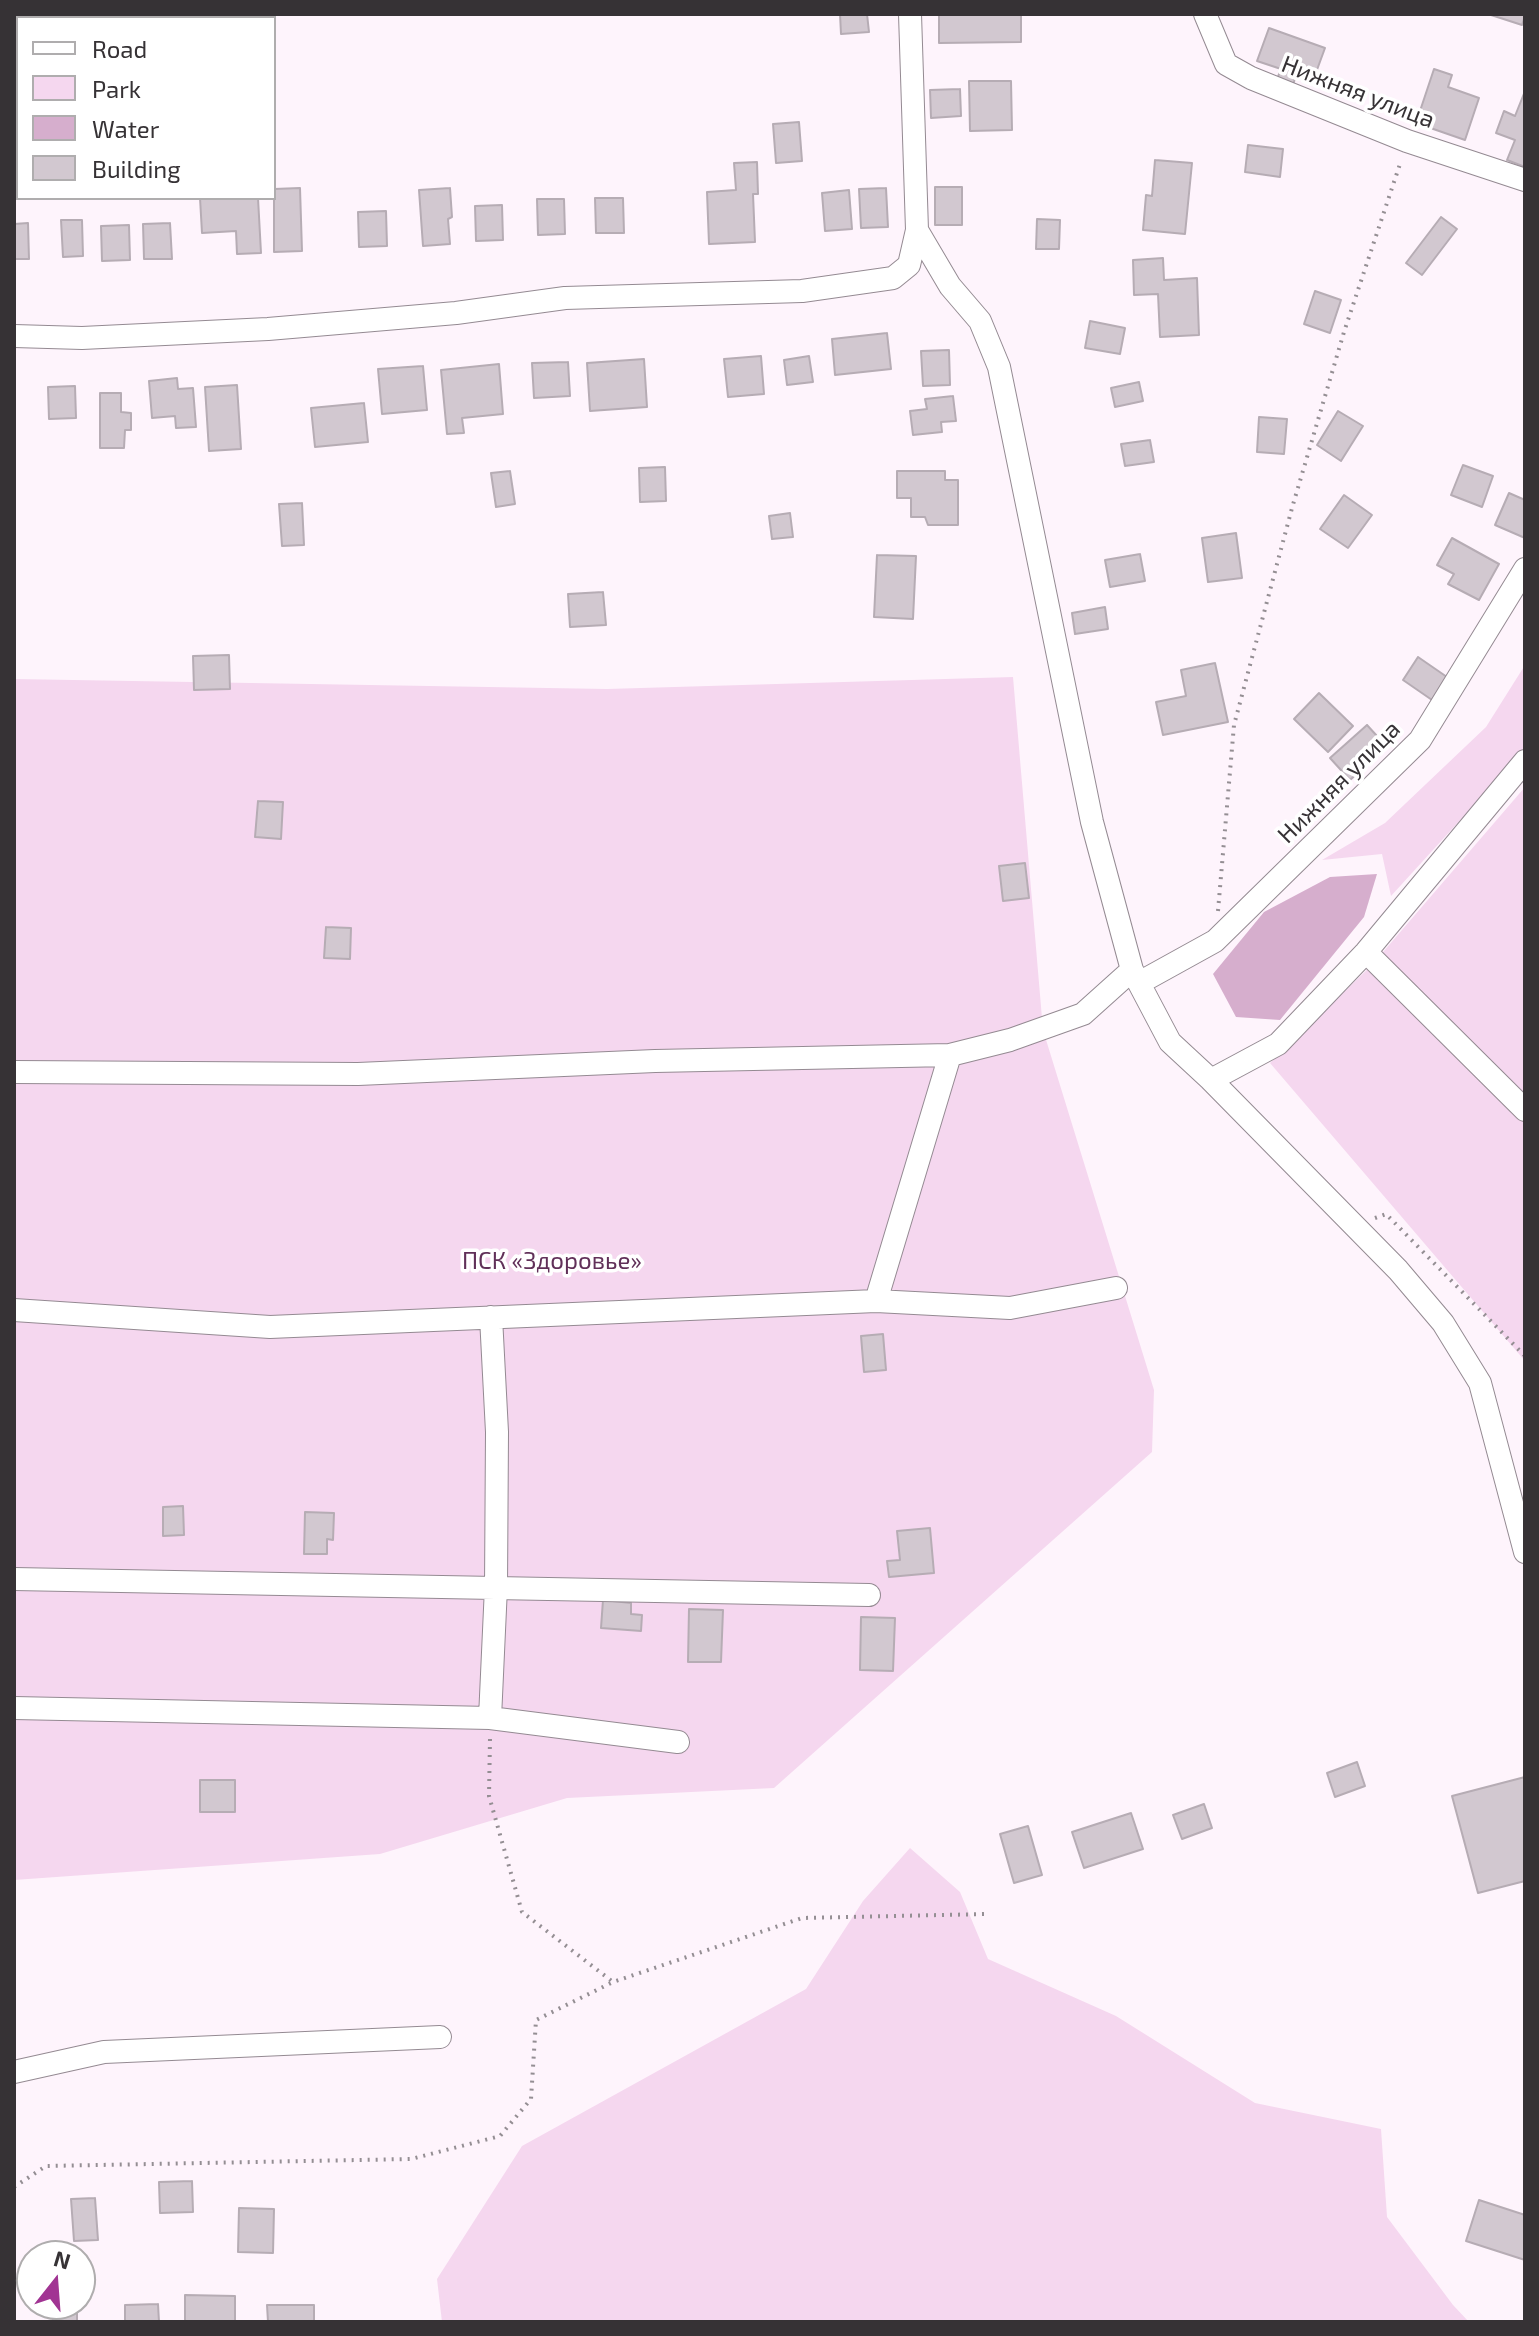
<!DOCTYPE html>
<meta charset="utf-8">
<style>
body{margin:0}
#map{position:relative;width:1539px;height:2336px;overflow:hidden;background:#fef4fc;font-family:"Exo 2",sans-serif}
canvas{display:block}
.frame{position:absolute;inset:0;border:16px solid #363235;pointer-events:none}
.legend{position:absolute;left:16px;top:16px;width:260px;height:184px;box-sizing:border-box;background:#fff;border:2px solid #afadae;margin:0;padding:10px 14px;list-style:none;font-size:24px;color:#363235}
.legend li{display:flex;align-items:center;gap:16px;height:40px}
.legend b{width:40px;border:2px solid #afadae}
.north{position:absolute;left:16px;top:2240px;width:80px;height:80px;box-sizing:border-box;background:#fff;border:2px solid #afadae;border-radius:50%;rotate:17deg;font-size:22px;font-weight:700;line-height:32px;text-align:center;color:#363235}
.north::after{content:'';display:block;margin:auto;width:28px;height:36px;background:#a13493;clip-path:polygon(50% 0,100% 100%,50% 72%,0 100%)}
</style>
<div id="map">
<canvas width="1539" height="2336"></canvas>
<div class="frame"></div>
<ul class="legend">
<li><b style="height:10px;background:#fff"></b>Road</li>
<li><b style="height:22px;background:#f5d7ef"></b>Park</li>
<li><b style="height:22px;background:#d6aecd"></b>Water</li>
<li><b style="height:22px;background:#d2c8d0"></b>Building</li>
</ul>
<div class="north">N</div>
</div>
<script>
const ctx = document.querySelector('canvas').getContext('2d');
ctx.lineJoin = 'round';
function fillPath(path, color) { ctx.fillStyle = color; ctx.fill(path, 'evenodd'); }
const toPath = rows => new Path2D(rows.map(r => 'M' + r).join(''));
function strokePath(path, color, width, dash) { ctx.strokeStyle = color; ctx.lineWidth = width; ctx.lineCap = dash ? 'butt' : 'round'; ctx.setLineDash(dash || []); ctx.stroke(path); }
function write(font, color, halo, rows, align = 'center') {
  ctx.font = font + ' "Exo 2",sans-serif'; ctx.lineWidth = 7; ctx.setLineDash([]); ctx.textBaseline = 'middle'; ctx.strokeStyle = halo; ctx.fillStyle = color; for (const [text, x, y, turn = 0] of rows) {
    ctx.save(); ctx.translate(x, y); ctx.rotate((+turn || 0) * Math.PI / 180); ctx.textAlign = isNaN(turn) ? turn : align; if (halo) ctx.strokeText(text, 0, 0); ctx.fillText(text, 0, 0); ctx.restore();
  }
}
const green = toPath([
 [1525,665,1525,749,1391,896,1382,854,1322,860,1385,823,1486,727],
 [1013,677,1043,1030,1154,1390,1152,1452,774,1788,567,1798,380,1854,14,1880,14,679,607,689],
 [1525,787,1525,1361,1270,1063,1371,966],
 [910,1848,960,1892,988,1959,1116,2016,1255,2103,1381,2129,1387,2217,1453,2305,1469,2322,442,2322,437,2279,522,2146,806,1989,863,1901]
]);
const water = toPath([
 [1377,874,1364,917,1280,1020,1236,1017,1213,974,1264,912,1330,877]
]);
const building = toPath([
 [840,14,867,14,869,32,841,34,840,14],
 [939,14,1021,14,1021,42,939,43,939,14],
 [1488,14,1525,14,1525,16,1522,25,1488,14],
 [1269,28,1325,48,1314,78,1297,72,1293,85,1277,79,1281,69,1257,61,1269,28],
 [1434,69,1452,75,1448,87,1479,98,1465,140,1416,123,1434,69],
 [969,81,1011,81,1012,130,970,131,969,81],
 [960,89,961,116,931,118,930,90,960,89],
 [1525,91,1525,167,1507,160,1515,140,1496,133,1504,111,1515,116,1525,91],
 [799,122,802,161,776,163,773,124,799,122],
 [1248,145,1283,149,1280,177,1245,172,1248,145],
 [1155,160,1192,163,1185,234,1143,230,1146,195,1152,196,1155,160],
 [757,162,758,194,753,194,755,242,709,244,707,192,736,190,734,163,757,162],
 [935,187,962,187,962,225,935,225,935,187],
 [300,188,302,251,274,252,274,189,300,188],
 [450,188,452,217,448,219,450,244,423,246,419,190,450,188],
 [886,188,888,227,861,228,859,189,886,188],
 [849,190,852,229,825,231,822,193,849,190],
 [200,198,258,198,261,253,237,254,236,231,202,233,200,198],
 [595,198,623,198,624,233,596,233,595,198],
 [537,199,564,199,565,234,538,235,537,199],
 [502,205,503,240,476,241,475,206,502,205],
 [386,211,387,246,359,247,358,212,386,211],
 [1441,217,1457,229,1422,275,1406,263,1441,217],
 [1037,219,1060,220,1059,249,1036,249,1037,219],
 [61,220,82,220,83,256,63,257,61,220],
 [28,223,29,259,14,259,14,224,28,223],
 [170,223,172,259,144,259,143,224,170,223],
 [129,225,130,260,102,261,101,226,129,225],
 [1163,258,1164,280,1197,278,1199,335,1160,337,1158,294,1134,295,1133,260,1163,258],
 [1315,291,1341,300,1330,333,1304,324,1315,291],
 [1090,321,1125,328,1120,354,1085,348,1090,321],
 [887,333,891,369,835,375,832,339,887,333],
 [949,350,950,385,923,386,921,351,949,350],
 [761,356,764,394,728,397,724,359,761,356],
 [809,356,813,382,787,385,784,360,809,356],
 [644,359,647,407,590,411,587,363,644,359],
 [568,362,570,396,534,398,532,363,568,362],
 [499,364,503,414,462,418,464,433,447,434,441,370,499,364],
 [423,366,427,410,382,414,378,369,423,366],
 [177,378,178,389,193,388,196,427,176,428,175,416,152,418,149,381,177,378],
 [1139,382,1143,401,1115,407,1111,388,1139,382],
 [237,385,241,449,209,451,205,387,237,385],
 [75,386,76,418,49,419,48,387,75,386],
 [100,393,121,393,121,412,131,413,131,430,125,430,124,448,100,448,100,393],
 [953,396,956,421,941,422,942,432,913,435,910,411,927,409,925,399,953,396],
 [364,403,368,442,315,447,311,408,364,403],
 [1338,411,1363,426,1341,461,1317,445,1338,411],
 [1259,417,1287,419,1284,454,1257,452,1259,417],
 [1150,440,1154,462,1125,466,1121,444,1150,440],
 [1463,465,1493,476,1482,507,1451,495,1463,465],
 [665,467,666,501,640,502,639,468,665,467],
 [510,471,515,504,496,507,491,473,510,471],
 [897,471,945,471,945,480,958,480,958,525,928,525,925,517,911,517,911,498,897,498,897,471],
 [1509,493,1525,500,1525,538,1495,525,1509,493],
 [1344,495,1372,515,1348,548,1320,529,1344,495],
 [302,503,304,545,282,546,279,504,302,503],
 [790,513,793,537,772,539,769,516,790,513],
 [1236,533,1242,578,1208,582,1202,538,1236,533],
 [1452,538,1499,564,1479,600,1448,584,1454,574,1437,565,1452,538],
 [1140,554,1145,581,1110,587,1105,560,1140,554],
 [877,555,916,556,913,619,874,617,877,555],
 [603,592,606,625,570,627,568,594,603,592],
 [1105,607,1108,629,1075,634,1072,613,1105,607],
 [229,655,230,689,194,690,193,656,229,655],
 [1418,657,1447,677,1432,700,1403,680,1418,657],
 [1215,663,1228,722,1163,735,1156,702,1186,696,1181,670,1215,663],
 [1319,693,1353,726,1328,752,1294,719,1319,693],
 [1367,725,1387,747,1350,780,1330,758,1367,725],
 [258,801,283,802,281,839,255,837,258,801],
 [1025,863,1029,898,1003,901,999,866,1025,863],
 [326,927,351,928,350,959,324,958,326,927],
 [883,1334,886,1370,864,1372,861,1336,883,1334],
 [183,1506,184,1535,163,1536,163,1507,183,1506],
 [305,1512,334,1513,333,1540,327,1539,327,1554,304,1554,305,1512],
 [930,1528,934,1573,889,1577,887,1561,900,1560,897,1531,930,1528],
 [603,1600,631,1603,631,1614,642,1615,641,1631,601,1628,603,1600],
 [689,1609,723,1610,721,1662,688,1662,689,1609],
 [861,1617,895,1618,893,1671,860,1670,861,1617],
 [1357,1762,1365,1786,1335,1797,1327,1773,1357,1762],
 [1525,1777,1525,1881,1478,1893,1452,1796,1525,1777],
 [200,1780,235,1780,235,1812,200,1812,200,1780],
 [1204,1804,1212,1828,1182,1839,1173,1815,1204,1804],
 [1131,1813,1143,1849,1084,1868,1072,1832,1131,1813],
 [1028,1826,1042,1875,1014,1883,1000,1834,1028,1826],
 [192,2181,193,2212,160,2213,159,2182,192,2181],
 [95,2198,98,2240,74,2241,71,2199,95,2198],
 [1479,2200,1525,2215,1525,2260,1466,2241,1479,2200],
 [239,2208,274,2209,273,2253,238,2252,239,2208],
 [185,2295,235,2296,235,2322,185,2322,185,2295],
 [52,2304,77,2304,77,2322,53,2322,52,2304],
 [158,2304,159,2322,125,2322,125,2305,158,2304],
 [267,2305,314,2305,314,2322,268,2322,267,2305]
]);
const path = toPath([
 [1218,911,1234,725,1292,508,1344,332,1401,161],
 [1375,1218,1386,1214,1525,1356],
 [490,1739,489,1796,522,1912,613,1982,802,1918,987,1914],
 [14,2187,46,2166,411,2159,500,2136,531,2099,536,2020,613,1982]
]);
const minor = toPath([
 [910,14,917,230,950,286,980,321,999,367,1092,822,1132,970,1170,1042,1211,1080,1398,1270,1443,1323,1480,1383,1525,1552],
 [1205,14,1226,64,1251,78,1407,141,1525,180],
 [14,336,82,338,268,329,456,313,565,298,802,291,893,278,909,265,917,230],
 [1366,952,1525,1110],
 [1139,983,1215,941,1420,740,1525,569],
 [14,1072,358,1074,655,1061,950,1055,1010,1040,1083,1014,1132,970],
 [1211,1080,1278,1044,1366,952,1525,761],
 [876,1301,1010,1308,1116,1288],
 [14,1310,270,1327,876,1301,950,1055],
 [14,1579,869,1595],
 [14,1708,490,1718,678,1742],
 [490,1718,496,1587,497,1432,491,1317],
 [14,2072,104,2052,440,2037]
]);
const streetNames = [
 ["Нижняя улица",1358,92,21],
 ["Нижняя улица",1339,782,-45]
];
const parkNames = [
 ["ПСК «Здоровье»",552,1261]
];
fillPath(green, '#f5d7ef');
fillPath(water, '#d6aecd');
fillPath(building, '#d2c8d0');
strokePath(building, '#b6acb4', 2);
strokePath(minor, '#948a92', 24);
strokePath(path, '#948e93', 4, [2, 6]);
strokePath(minor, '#fff', 22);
write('24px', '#363235', '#fff', streetNames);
write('24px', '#613059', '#fff', parkNames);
</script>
